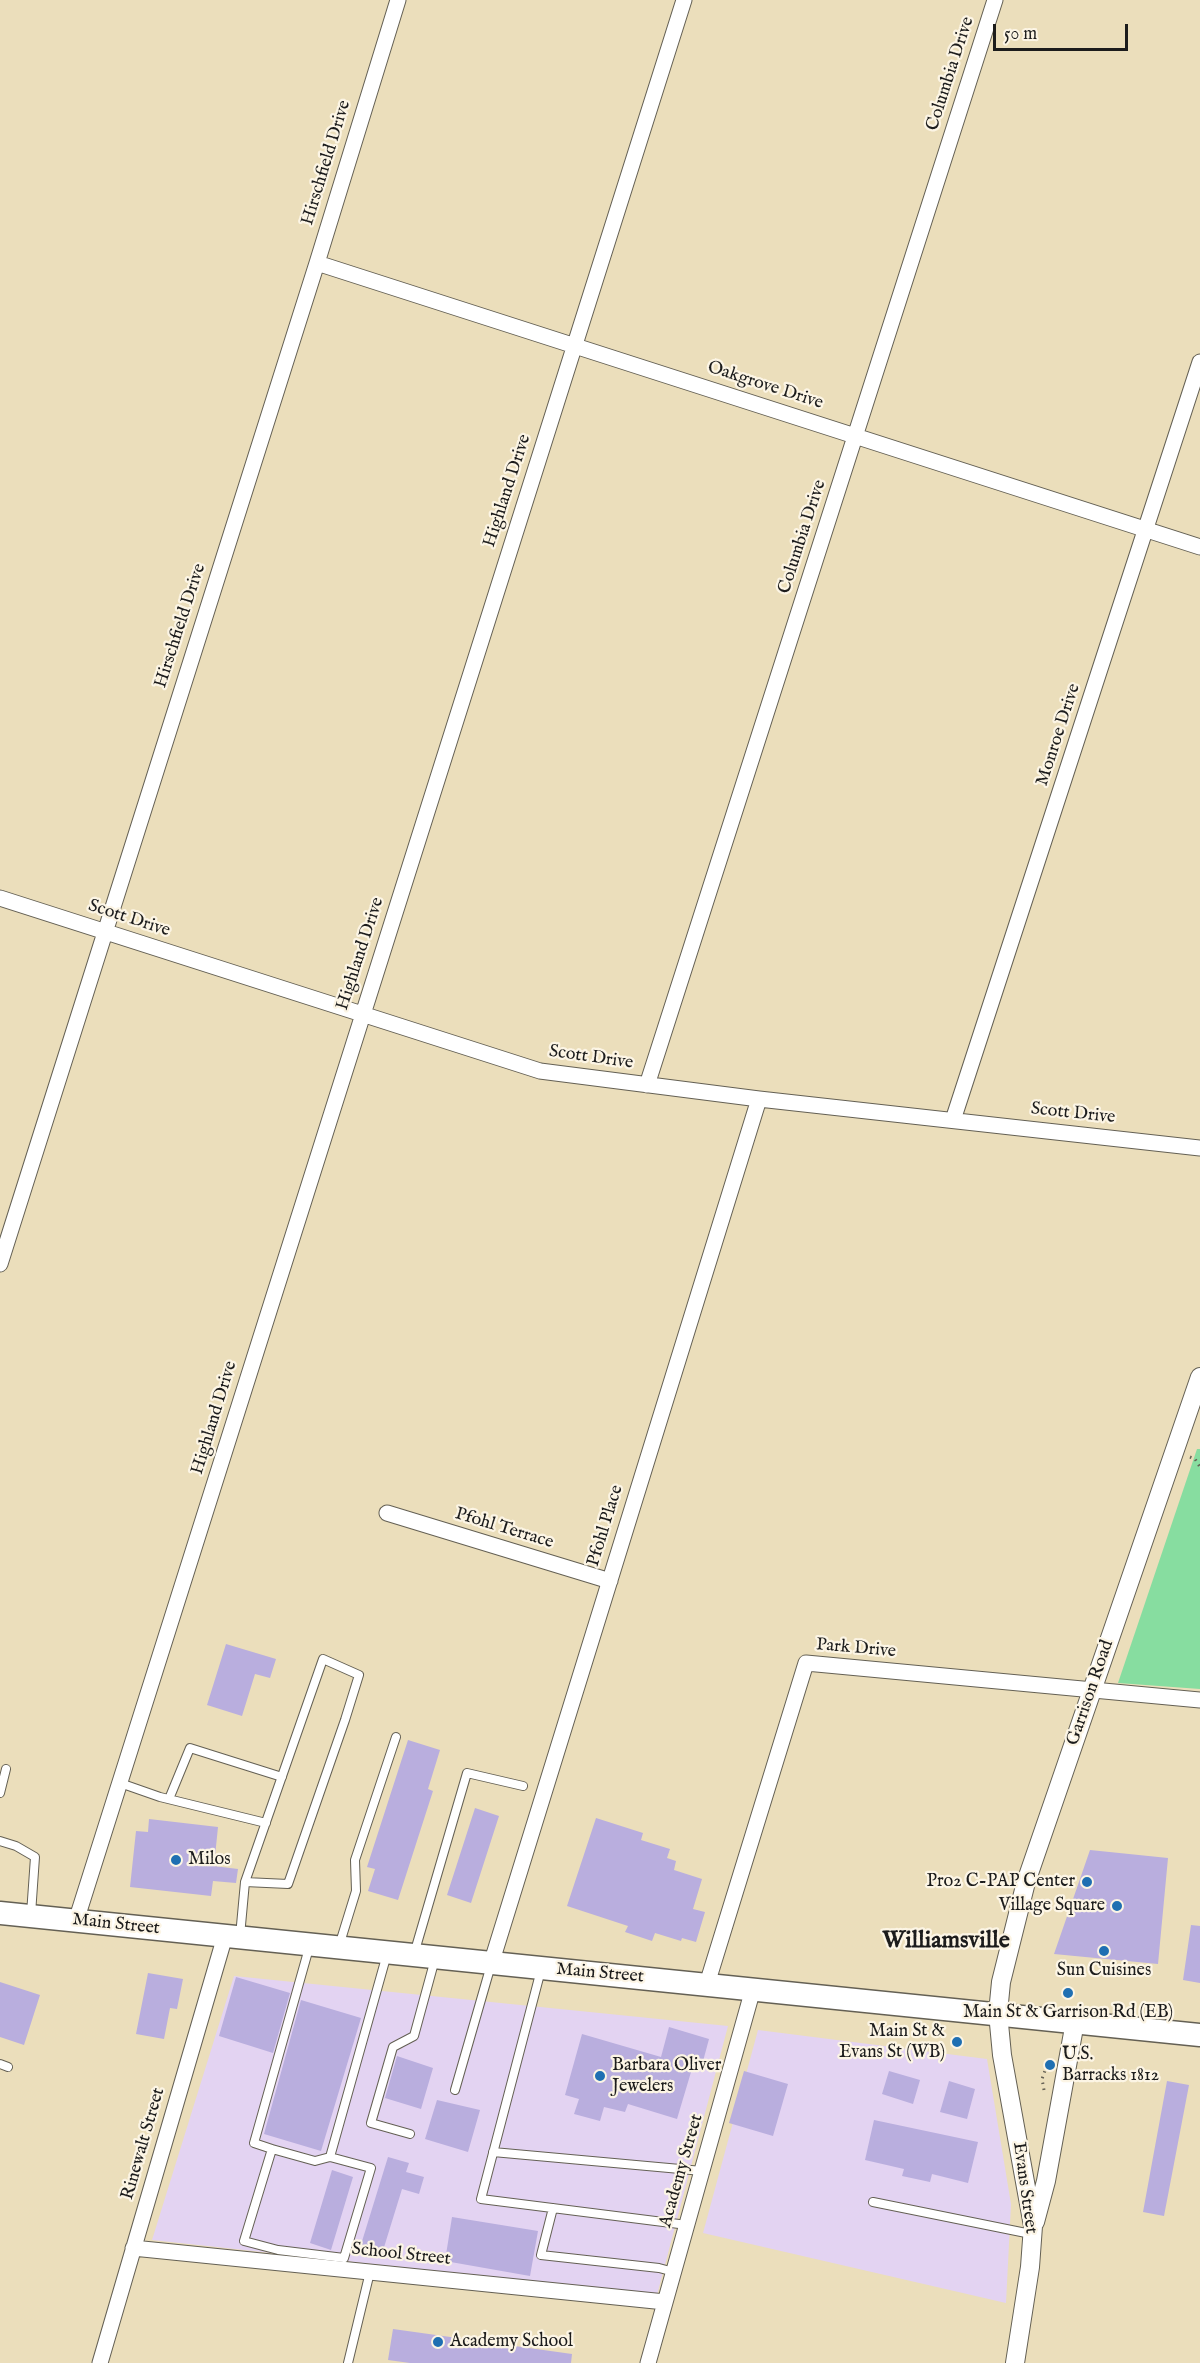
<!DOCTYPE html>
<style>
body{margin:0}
#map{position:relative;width:1200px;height:2363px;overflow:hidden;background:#ebdebb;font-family:"IM FELL English",serif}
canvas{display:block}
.scale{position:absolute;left:993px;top:24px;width:135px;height:27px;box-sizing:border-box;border:3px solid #1c1c1c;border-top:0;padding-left:8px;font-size:18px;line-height:21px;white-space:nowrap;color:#1c1c1c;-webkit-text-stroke:4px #fcf5e5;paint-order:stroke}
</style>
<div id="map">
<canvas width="1200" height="2363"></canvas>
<div class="scale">50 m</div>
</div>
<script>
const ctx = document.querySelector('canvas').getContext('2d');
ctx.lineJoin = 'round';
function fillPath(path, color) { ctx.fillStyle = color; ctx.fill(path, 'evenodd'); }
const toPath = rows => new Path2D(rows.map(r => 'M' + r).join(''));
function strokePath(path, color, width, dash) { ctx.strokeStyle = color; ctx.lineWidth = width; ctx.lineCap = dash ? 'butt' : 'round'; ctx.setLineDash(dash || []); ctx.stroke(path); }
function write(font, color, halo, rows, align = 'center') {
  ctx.font = font + ' "IM FELL English",serif'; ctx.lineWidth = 4.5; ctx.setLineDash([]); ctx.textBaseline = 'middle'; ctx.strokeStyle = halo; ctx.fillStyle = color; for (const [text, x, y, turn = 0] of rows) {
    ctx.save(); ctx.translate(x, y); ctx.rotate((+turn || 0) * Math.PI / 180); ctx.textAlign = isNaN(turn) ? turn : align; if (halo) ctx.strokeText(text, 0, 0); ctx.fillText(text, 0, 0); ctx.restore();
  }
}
const built = toPath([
 [234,1976,728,2026,657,2295,152,2240],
 [758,2030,987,2059,1011,2204,1006,2303,703,2233]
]);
const green = toPath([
 [1197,1449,1200,1449,1200,1689,1118,1683]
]);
const building = toPath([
 [226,1644,276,1659,270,1678,255,1674,242,1716,207,1705],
 [408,1740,440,1750,428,1789,433,1791,398,1900,368,1891,375,1869,367,1867],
 [475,1808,499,1816,471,1903,447,1895],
 [596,1818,643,1833,641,1840,670,1849,667,1858,676,1861,674,1870,702,1879,693,1909,705,1912,696,1942,682,1938,681,1941,655,1933,652,1941,625,1932,628,1926,567,1906],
 [149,1819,218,1827,214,1866,238,1869,236,1883,213,1881,211,1896,130,1887,136,1831,148,1832],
 [1090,1850,1168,1858,1158,1964,1054,1954],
 [1191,1925,1200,1926,1200,1983,1183,1980],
 [148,1973,183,1979,177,2009,170,2008,164,2039,136,2034],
 [236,1977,290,1993,273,2053,219,2036],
 [0,1982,40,1995,24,2045,0,2037],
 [301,2000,361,2018,321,2151,264,2134],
 [669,2027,709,2039,702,2065,694,2062,677,2119,628,2104,625,2112,604,2107,600,2121,574,2114,579,2099,565,2095,582,2034,661,2057],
 [397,2056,433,2068,421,2109,385,2098],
 [744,2071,788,2084,773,2136,729,2123],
 [889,2071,920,2080,913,2104,882,2094],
 [949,2081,975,2089,967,2119,940,2112],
 [1167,2081,1189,2085,1164,2216,1143,2212],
 [437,2100,480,2110,468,2152,425,2139],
 [874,2120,978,2142,968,2183,932,2174,930,2182,902,2176,904,2169,865,2160],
 [388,2157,409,2163,406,2172,424,2177,419,2194,402,2189,381,2257,359,2251],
 [332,2170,353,2177,331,2250,310,2243],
 [452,2217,538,2231,530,2276,445,2261],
 [393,2329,572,2354,571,2363,410,2363,388,2360]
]);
const path = toPath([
 [1190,1457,1195,1459,1200,1467],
 [1044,2090,1042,2079,1048,2062]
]);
const service = toPath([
 [120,1783,160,1797,266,1823],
 [0,1793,6,1769],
 [169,1799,190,1748,282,1777],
 [0,1841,16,1846,35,1857,31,1914],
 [240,1936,245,1882,288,1884,345,1720,359,1675,323,1659,245,1882],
 [339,1946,356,1891,355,1860,396,1737],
 [309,1948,254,2143,272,2149,244,2241,278,2250,344,2258,371,2168,330,2157,387,1954],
 [414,1954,467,1773,523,1786],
 [541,1970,481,2199,687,2225],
 [0,2064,8,2067],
 [455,2090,491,1965],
 [410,2134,371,2123,393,2047,414,2036,435,1959],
 [272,2149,315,2161,330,2157],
 [493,2152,702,2171],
 [873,2202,1031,2234],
 [553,2208,541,2255,659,2268,674,2272],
 [348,2363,370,2272]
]);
const minor = toPath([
 [317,263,1200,547],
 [0,898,540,1071,759,1099,1200,1148],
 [647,1085,995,0],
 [953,1120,1200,362],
 [0,1264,317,263,398,0],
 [387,1513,610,1581],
 [76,1921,684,0],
 [491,1964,759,1099],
 [707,1984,806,1663,1200,1700],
 [133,2248,665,2302],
 [100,2363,225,1936],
 [648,2363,753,1989]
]);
const tertiary = toPath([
 [1035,2222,1046,2181,1075,2022],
 [1015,2363,1030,2267,1033,2226,1002,2055,998,2013,1001,1982,1026,1882,1200,1377]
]);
const primary = toPath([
 [0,1913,1200,2035]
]);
const markers = [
 [176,1860,6,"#1f6fb2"],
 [1087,1882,6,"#1f6fb2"],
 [1117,1906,6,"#1f6fb2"],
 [1104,1951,6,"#1f6fb2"],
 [1068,1993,6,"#1f6fb2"],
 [957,2042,6,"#1f6fb2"],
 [1050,2065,6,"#1f6fb2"],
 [600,2076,6,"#1f6fb2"],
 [438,2342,6,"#1f6fb2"]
];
const streetNames = [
 ["Columbia Drive",951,74,-72],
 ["Hirschfield Drive",327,163,-73],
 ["Oakgrove Drive",765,386,18],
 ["Highland Drive",508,491,-72],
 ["Columbia Drive",803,537,-72],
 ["Hirschfield Drive",181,626,-72],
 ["Monroe Drive",1059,735,-72],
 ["Scott Drive",129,919,18],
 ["Highland Drive",361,954,-72],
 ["Scott Drive",591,1058,8],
 ["Scott Drive",1073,1114,6],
 ["Highland Drive",215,1418,-73],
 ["Pfohl Place",606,1526,-73],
 ["Pfohl Terrace",504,1529,17],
 ["Park Drive",856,1649,5],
 ["Garrison Road",1091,1693,-71],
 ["Main Street",116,1925,6],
 ["Main Street",600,1974,5],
 ["Rinewalt Street",144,2144,-74],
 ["Academy Street",682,2171,-74],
 ["Evans Street",1024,2188,82],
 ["School Street",401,2255,6]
];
const poiNames = [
 ["Milos",188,1860],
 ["Pro2 C-PAP Center",1075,1882,"right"],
 ["Village Square",1105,1906,"right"],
 ["Sun Cuisines",1104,1971,"center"],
 ["Main St & Garrison Rd (EB)",1068,2013,"center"],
 ["Main St &",945,2032,"right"],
 ["Evans St (WB)",945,2053,"right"],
 ["U.S.",1062,2055],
 ["Barracks 1812",1062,2076],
 ["Barbara Oliver",612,2066],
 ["Jewelers",612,2087],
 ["Academy School",450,2342]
];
const districtNames = [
 ["Williamsville",946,1942]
];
fillPath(built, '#e3d3f2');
fillPath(green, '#87dda0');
fillPath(building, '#b9aede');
strokePath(service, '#646054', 10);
strokePath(minor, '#646054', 17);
strokePath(tertiary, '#646054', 20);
strokePath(primary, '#646054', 25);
strokePath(path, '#646054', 3, [1.5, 4.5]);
strokePath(service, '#fff', 8);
strokePath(minor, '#fff', 15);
strokePath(tertiary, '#fff', 18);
strokePath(primary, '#fff', 22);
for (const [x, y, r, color] of markers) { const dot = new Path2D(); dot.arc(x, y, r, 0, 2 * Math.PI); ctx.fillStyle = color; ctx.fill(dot); strokePath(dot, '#fcf5e5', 2); }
write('18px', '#1c1c1c', '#fcf5e5', streetNames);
write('18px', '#1c1c1c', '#fcf5e5', poiNames, 'left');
write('bold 24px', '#1c1c1c', '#fcf5e5', districtNames);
</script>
